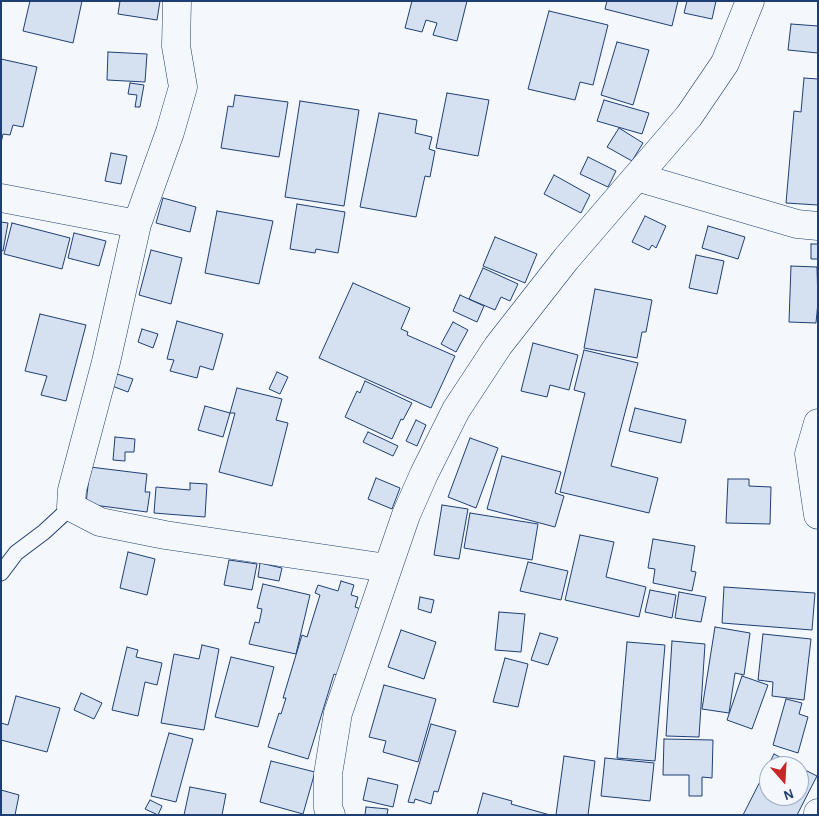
<!DOCTYPE html>
<style>
body{margin:0}
#map{position:relative;width:819px;height:816px;overflow:hidden;background:#f4f7fb;font-family:"Alegreya Sans",sans-serif}
canvas{display:block}
.frame{position:absolute;inset:0;border:2px solid #1d3f73;pointer-events:none}
.north{position:absolute;left:759px;top:756px;width:50px;height:50px;box-sizing:border-box;background:#f4f7fb;border:1px solid #9eadc5;border-radius:50%;rotate:161deg;font-size:14px;font-weight:700;line-height:20px;text-align:center;color:#1d3f73}
.north::after{content:'';display:block;margin:auto;width:18px;height:22px;background:#c62828;clip-path:polygon(50% 0,100% 100%,50% 72%,0 100%)}
</style>
<div id="map">
<canvas width="819" height="816"></canvas>
<div class="frame"></div>
<div class="north">N</div>
</div>
<script>
const ctx = document.querySelector('canvas').getContext('2d');
ctx.lineJoin = 'round';
function fillPath(path, color) { ctx.fillStyle = color; ctx.fill(path, 'evenodd'); }
const toPath = rows => new Path2D(rows.map(r => 'M' + r).join(''));
function strokePath(path, color, width, dash) { ctx.strokeStyle = color; ctx.lineWidth = width; ctx.lineCap = dash ? 'butt' : 'round'; ctx.setLineDash(dash || []); ctx.stroke(path); }
const building = toPath([
 [30,1,82,1,73,43,23,31,30,1],
 [120,1,160,1,157,20,118,14,120,1],
 [412,1,467,1,457,41,433,35,437,23,426,20,422,32,405,28,412,1],
 [607,1,678,1,672,26,605,9,607,1],
 [687,1,716,1,712,19,684,13,687,1],
 [549,11,608,25,593,85,580,82,575,100,528,89,549,11],
 [791,24,818,26,818,53,788,50,791,24],
 [617,42,649,50,633,105,601,95,617,42],
 [108,52,147,54,145,82,107,80,108,52],
 [1,59,37,67,23,127,13,125,10,135,3,134,1,143,1,59],
 [804,78,818,79,818,205,786,203,794,111,801,112,804,78],
 [130,83,144,85,140,107,135,107,137,95,128,94,130,83],
 [447,93,489,100,478,156,436,148,447,93],
 [235,95,288,102,279,157,221,148,228,106,233,107,235,95],
 [604,100,649,113,642,134,597,121,604,100],
 [300,101,359,110,344,206,285,197,300,101],
 [379,113,417,120,415,133,432,137,429,149,435,151,430,177,425,176,416,217,360,207,379,113],
 [619,128,643,143,632,161,607,147,619,128],
 [111,153,127,156,121,184,105,181,111,153],
 [588,157,616,171,608,187,580,174,588,157],
 [554,175,590,195,581,213,544,194,554,175],
 [163,198,196,207,190,232,156,223,163,198],
 [297,204,345,212,338,253,316,249,315,253,290,249,297,204],
 [217,211,273,221,259,284,205,273,217,211],
 [645,216,666,226,656,248,652,245,649,250,632,242,645,216],
 [1,222,8,223,3,251,1,250,1,222],
 [12,223,70,238,62,269,4,254,12,223],
 [708,226,745,237,738,259,702,248,708,226],
 [74,233,106,241,99,266,68,258,74,233],
 [495,237,537,254,525,283,483,266,495,237],
 [811,244,818,244,818,259,811,259,811,244],
 [151,250,182,258,171,304,139,295,151,250],
 [696,255,724,261,717,294,689,288,696,255],
 [791,266,817,267,818,302,816,323,789,322,791,266],
 [483,268,518,284,510,301,501,297,495,310,469,299,483,268],
 [353,283,410,308,401,329,408,332,407,335,455,356,431,408,319,358,353,283],
 [595,289,652,300,646,332,642,332,637,358,584,348,595,289],
 [460,295,484,306,477,322,453,311,460,295],
 [40,314,86,325,66,401,41,395,47,376,25,371,40,314],
 [177,321,223,334,213,370,200,366,197,378,170,371,174,360,167,359,177,321],
 [453,322,468,330,456,352,441,344,453,322],
 [142,329,158,334,153,348,138,342,142,329],
 [533,343,578,355,569,390,550,385,547,397,521,391,533,343],
 [584,350,638,363,611,466,658,478,649,513,560,492,585,393,574,390,584,350],
 [277,372,288,377,280,394,269,389,277,372],
 [117,374,133,379,128,392,112,386,117,374],
 [365,381,412,403,403,420,401,419,392,439,345,417,357,391,360,393,365,381],
 [237,388,282,399,276,420,288,423,272,486,219,472,235,413,230,413,237,388],
 [205,406,230,413,223,437,198,430,205,406],
 [635,408,686,420,681,443,629,431,635,408],
 [416,420,426,425,417,446,406,441,416,420],
 [368,432,398,446,393,456,363,442,368,432],
 [115,437,135,439,134,452,125,452,125,461,113,460,115,437],
 [470,438,498,448,476,508,448,497,470,438],
 [502,456,561,472,555,493,564,496,555,527,487,509,502,456],
 [90,467,147,474,145,492,150,492,147,512,86,504,90,467],
 [376,478,400,488,392,509,368,499,376,478],
 [728,479,749,479,749,486,771,487,770,524,726,523,728,479],
 [190,483,207,484,205,517,154,513,156,487,190,490,190,483],
 [442,505,468,509,459,559,434,555,442,505],
 [470,513,538,524,532,560,464,548,470,513],
 [580,535,614,542,606,577,646,587,639,617,565,600,580,535],
 [653,539,695,546,691,571,696,572,692,591,653,583,655,569,648,568,653,539],
 [128,552,155,559,147,595,120,588,128,552],
 [229,560,257,564,252,590,224,585,229,560],
 [528,562,568,571,561,600,520,591,528,562],
 [260,563,282,568,279,581,258,577,260,563],
 [341,581,354,585,351,595,358,597,355,607,361,609,340,676,334,674,308,759,268,747,279,713,281,714,286,698,283,698,302,635,307,637,320,595,315,593,318,585,338,591,341,581],
 [263,584,310,595,296,654,249,644,255,622,259,623,262,609,257,608,263,584],
 [724,587,815,593,812,630,722,623,724,587],
 [650,590,676,595,672,618,645,612,650,590],
 [679,592,706,597,701,622,675,618,679,592],
 [420,597,434,600,431,613,418,609,420,597],
 [499,612,525,614,521,652,495,650,499,612],
 [715,627,750,633,744,675,735,673,729,713,702,709,715,627],
 [401,630,436,642,424,679,388,667,401,630],
 [540,633,558,638,548,665,531,660,540,633],
 [763,634,811,639,804,700,772,696,773,682,758,680,763,634],
 [672,641,705,644,699,737,666,736,672,641],
 [627,642,665,645,655,761,617,758,627,642],
 [202,645,219,649,204,730,161,723,174,654,199,659,202,645],
 [127,647,138,650,136,657,162,663,157,685,145,682,138,716,112,710,127,647],
 [231,657,274,667,258,727,215,717,231,657],
 [505,658,528,664,518,707,493,702,505,658],
 [742,676,768,685,752,729,727,720,742,676],
 [384,685,436,699,418,762,383,752,386,741,369,737,384,685],
 [81,693,102,703,94,719,74,710,81,693],
 [16,696,60,708,47,752,1,740,1,723,8,725,16,696],
 [786,699,802,703,799,714,808,717,798,753,773,745,786,699],
 [431,724,456,731,438,792,434,791,431,804,415,799,414,803,408,802,431,724],
 [169,733,193,739,176,802,151,796,169,733],
 [664,739,713,740,712,778,702,777,702,796,689,796,689,775,663,775,664,739],
 [774,754,797,766,769,766,769,796,799,796,799,767,817,776,797,815,743,815,774,754],
 [564,756,595,761,588,815,556,815,564,756],
 [605,758,654,763,650,801,601,796,605,758],
 [271,761,315,772,303,814,260,802,271,761],
 [368,778,398,785,393,807,363,800,368,778],
 [190,787,226,794,222,815,184,815,190,787],
 [1,790,19,795,15,815,1,815,1,790],
 [483,793,512,801,511,804,550,815,477,815,483,793],
 [150,800,162,806,158,815,145,809,150,800],
 [366,807,388,809,387,815,365,815,366,807]
]);
const lane = toPath([
 [1,573,16,553,44,532,71,507]
]);
const street = toPath([
 [177,1,176,46,183,87,170,132,137,224,106,362,72,490,71,507,100,522,165,535,387,568],
 [637,177,797,224,818,226],
 [1,198,137,224],
 [818,423,809,454,818,515],
 [331,815,328,808,328,774,338,713,406,515,424,474,456,410,498,346,566,259,689,116,725,63,750,1],
 [818,815,818,813]
]);
fillPath(building, '#d5e0f0');
strokePath(building, '#1d3f73', 1);
strokePath(lane, '#1d3f73', 17);
strokePath(street, '#1d3f73', 29);
strokePath(lane, '#f4f7fb', 15);
strokePath(street, '#f4f7fb', 28);
</script>
